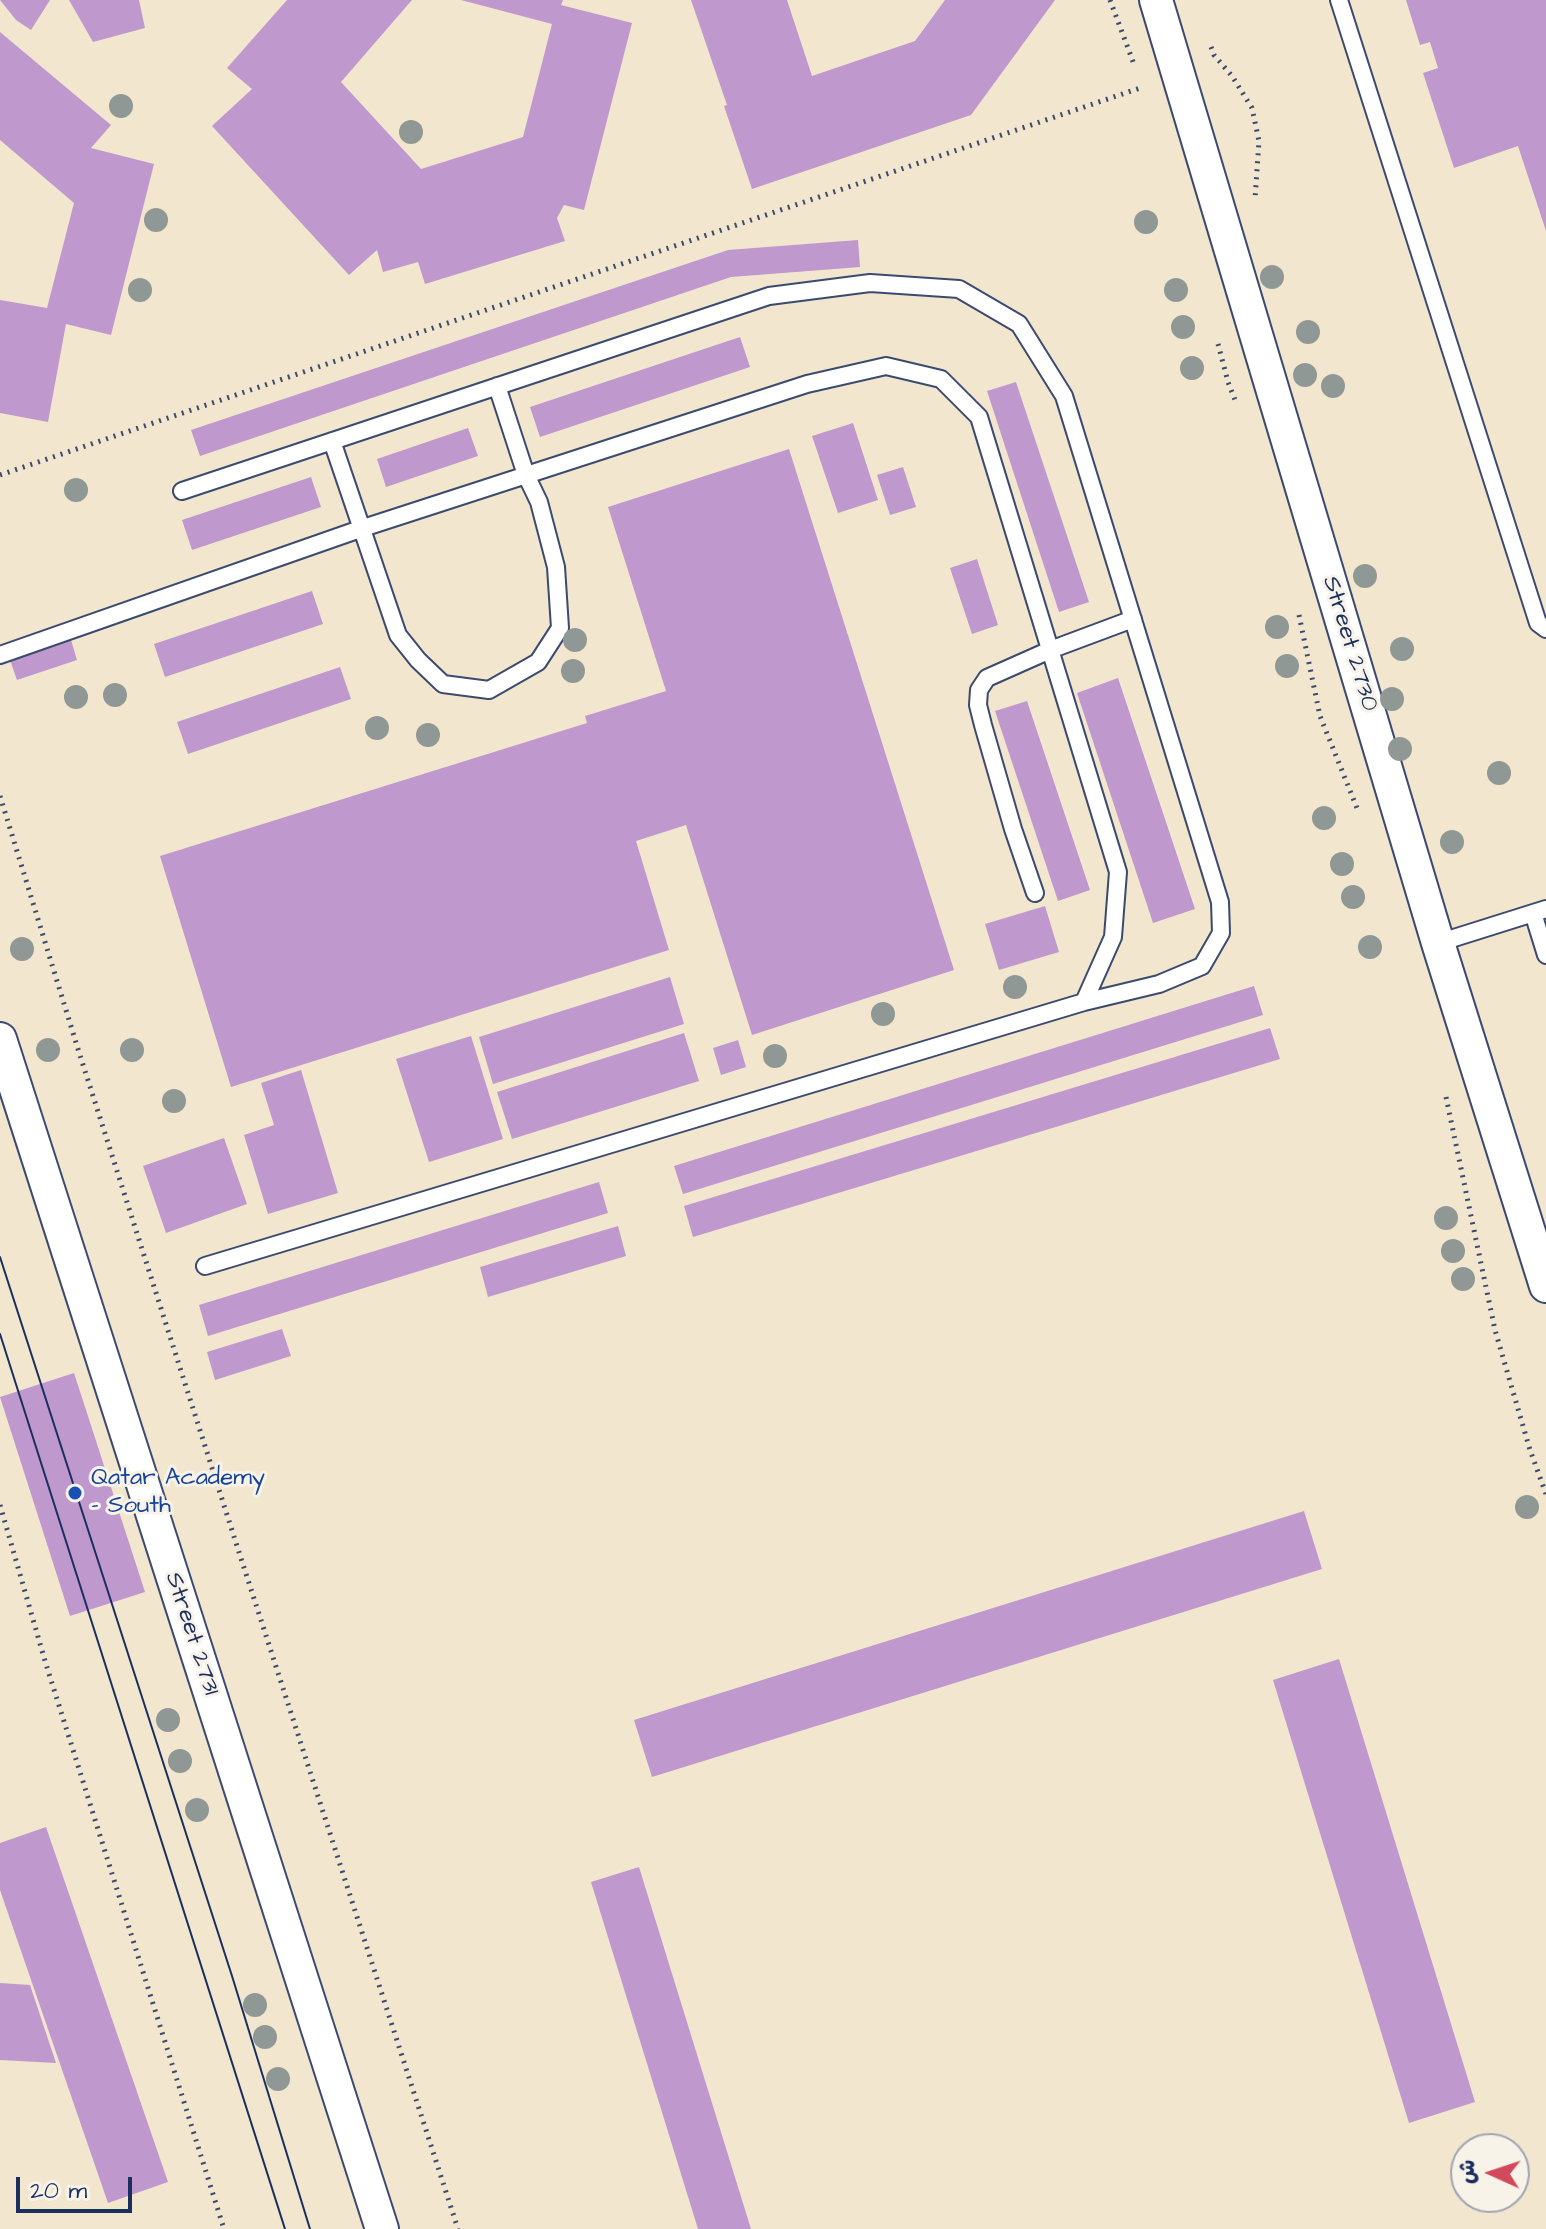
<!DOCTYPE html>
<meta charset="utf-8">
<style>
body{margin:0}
#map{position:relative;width:1546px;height:2229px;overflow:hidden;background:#f2e6ce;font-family:"Architects Daughter","Playpen Sans Arabic",sans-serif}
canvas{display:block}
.north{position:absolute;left:1450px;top:2133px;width:80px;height:80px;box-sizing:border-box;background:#f7f3e8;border:2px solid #9fa5b1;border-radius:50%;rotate:273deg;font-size:22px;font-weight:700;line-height:32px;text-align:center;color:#1b2f5e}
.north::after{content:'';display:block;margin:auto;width:28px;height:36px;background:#d1495b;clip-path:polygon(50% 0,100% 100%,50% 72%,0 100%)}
.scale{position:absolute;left:16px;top:2177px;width:116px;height:36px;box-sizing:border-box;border:4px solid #1b2f5e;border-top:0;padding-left:10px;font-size:24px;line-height:28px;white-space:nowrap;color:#1b2f5e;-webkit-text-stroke:6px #f7f3e8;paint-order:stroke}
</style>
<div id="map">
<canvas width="1546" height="2229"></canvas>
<div class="north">ش</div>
<div class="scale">20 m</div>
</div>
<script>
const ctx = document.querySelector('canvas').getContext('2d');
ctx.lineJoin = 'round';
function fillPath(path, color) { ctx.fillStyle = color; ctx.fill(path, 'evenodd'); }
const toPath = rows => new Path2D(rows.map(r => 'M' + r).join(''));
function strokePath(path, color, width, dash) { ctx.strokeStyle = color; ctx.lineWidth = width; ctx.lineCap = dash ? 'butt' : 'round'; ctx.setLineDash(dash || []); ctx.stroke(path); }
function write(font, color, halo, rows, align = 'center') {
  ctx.font = font + ' "Architects Daughter",sans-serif'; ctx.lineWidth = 6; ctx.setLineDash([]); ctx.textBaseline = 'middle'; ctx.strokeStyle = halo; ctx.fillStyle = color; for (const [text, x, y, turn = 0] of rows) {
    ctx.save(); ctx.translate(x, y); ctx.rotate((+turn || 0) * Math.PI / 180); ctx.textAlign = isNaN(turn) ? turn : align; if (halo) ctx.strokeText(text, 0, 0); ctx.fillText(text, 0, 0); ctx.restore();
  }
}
const building = toPath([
 [0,0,50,0,31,30,16,20],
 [69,0,139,0,145,28,93,42],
 [287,0,412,0,341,82,421,169,523,137,552,24,461,0,563,0,561,5,632,23,584,210,564,205,557,218,565,241,425,284,418,262,383,272,377,250,349,275,212,126,252,89,227,68],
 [691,0,787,0,812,76,915,41,945,0,1055,0,971,115,752,189,724,106,727,105],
 [1406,0,1546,0,1546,231,1518,146,1454,168,1423,73,1438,68,1430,42,1420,45],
 [0,32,111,125,91,148,154,164,111,335,66,324,48,422,0,413,0,300,47,308,74,203,0,140],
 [858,240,860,267,731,277,200,456,191,430,728,250],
 [740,337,750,367,540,437,530,407],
 [1016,382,1089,602,1059,612,987,391],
 [853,423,878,500,838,513,812,436],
 [468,428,478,456,386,487,377,459],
 [789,449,954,970,752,1035,686,825,636,841,669,950,231,1087,160,856,587,723,585,716,666,691,608,507],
 [903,467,916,507,890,515,877,475],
 [311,477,321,507,192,550,182,520],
 [977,559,998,625,972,634,950,568],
 [312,591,323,624,165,677,154,644],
 [71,640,77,660,17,680,10,660],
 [340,667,351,699,188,754,177,722],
 [1118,678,1195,909,1153,923,1077,693],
 [1027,701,1090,890,1058,901,995,711],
 [1045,906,1059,952,999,970,985,924],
 [670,977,684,1024,493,1084,479,1037],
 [1254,986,1263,1015,683,1194,674,1166],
 [1270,1028,1280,1059,693,1237,684,1206],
 [684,1033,699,1081,512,1139,497,1092],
 [471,1036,503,1139,429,1162,396,1059],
 [738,1040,746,1067,721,1075,713,1048],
 [301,1070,338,1193,268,1214,244,1135,274,1125,261,1083],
 [224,1138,247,1204,166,1233,143,1166],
 [599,1182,608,1213,208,1336,199,1305],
 [618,1226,626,1256,488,1297,480,1267],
 [282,1329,291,1356,215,1380,207,1352],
 [74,1373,145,1592,70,1616,0,1397],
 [1304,1511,1322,1569,652,1777,634,1720],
 [1339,1659,1475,2102,1409,2123,1273,1680],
 [46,1827,168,2182,108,2203,0,1890,0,1843],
 [639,1867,751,2229,698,2229,591,1882],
 [0,1983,30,1985,56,2063,0,2060]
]);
const path = toPath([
 [1110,0,1135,67],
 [1211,47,1214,55,1232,76,1252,108,1259,141,1255,199],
 [1218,344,1228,382,1235,400],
 [0,475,1143,87],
 [1299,615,1320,716,1357,808],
 [0,796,78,1049,237,1546,458,2229],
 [1446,1097,1495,1330,1530,1450,1546,1494],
 [0,1505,45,1661,224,2229]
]);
const service = toPath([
 [1339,0,1538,623,1546,629],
 [332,441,398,635,418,660,443,684,489,690,538,662,560,628,556,567,539,502,526,475,497,386],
 [182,491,769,296,870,283,959,289,1019,324,1064,396,1220,902,1221,933,1202,966,1159,984,1084,1002],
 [0,655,363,528,807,384,886,366,941,379,979,417,1118,872,1113,937,1084,1002,205,1266],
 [1035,893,1013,829,983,725,978,705,979,690,987,678,1050,650,1133,619],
 [1533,913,1546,955],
 [1438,943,1546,909]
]);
const minor = toPath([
 [1156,0,1438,943,1546,1286],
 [0,1039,382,2229]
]);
const tram = toPath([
 [0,1257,232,1976,310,2229],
 [0,1334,285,2229]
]);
const trees = [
 [121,106],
 [411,132],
 [156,220],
 [1146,222],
 [1272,277],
 [140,290],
 [1176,290],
 [1183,327],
 [1308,332],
 [1192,368],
 [1305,375],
 [1333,386],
 [76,490],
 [1365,576],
 [1277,627],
 [575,640],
 [1402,649],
 [1287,666],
 [573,671],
 [115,695],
 [76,697],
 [1392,699],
 [377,728],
 [428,735],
 [1400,749],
 [1499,773],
 [1324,818],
 [1452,842],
 [1342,864],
 [1353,897],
 [1370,947],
 [22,949],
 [1015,987],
 [883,1014],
 [48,1050],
 [132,1050],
 [775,1056],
 [174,1101],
 [1446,1218],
 [1453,1251],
 [1463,1279],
 [1527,1507],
 [168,1720],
 [180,1761],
 [197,1810],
 [255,2005],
 [265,2037],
 [278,2079]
];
const markers = [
 [75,1493,8,"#1a4fb4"]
];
const streetNames = [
 ["Street 2730",1349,644,73],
 ["Street 2731",191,1634,72]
];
const transitNames = [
 ["Qatar Academy",91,1479],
 ["- South",91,1507]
];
fillPath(building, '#bf99ce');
strokePath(service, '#3b4a6f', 20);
strokePath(minor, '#3b4a6f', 36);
strokePath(path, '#3b4a6f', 5, [2, 6]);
strokePath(service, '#fff', 16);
strokePath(minor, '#fff', 32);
strokePath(tram, '#1b2f5e', 2);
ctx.fillStyle = '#8f9895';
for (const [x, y] of trees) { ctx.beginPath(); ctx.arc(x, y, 12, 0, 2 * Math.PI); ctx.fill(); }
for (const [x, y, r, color] of markers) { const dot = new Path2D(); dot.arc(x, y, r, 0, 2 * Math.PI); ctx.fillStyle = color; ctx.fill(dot); strokePath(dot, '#f7f3e8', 3); }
write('24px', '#1b2f5e', '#f7f3e8', streetNames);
write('24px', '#164399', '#f7f3e8', transitNames, 'left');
</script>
